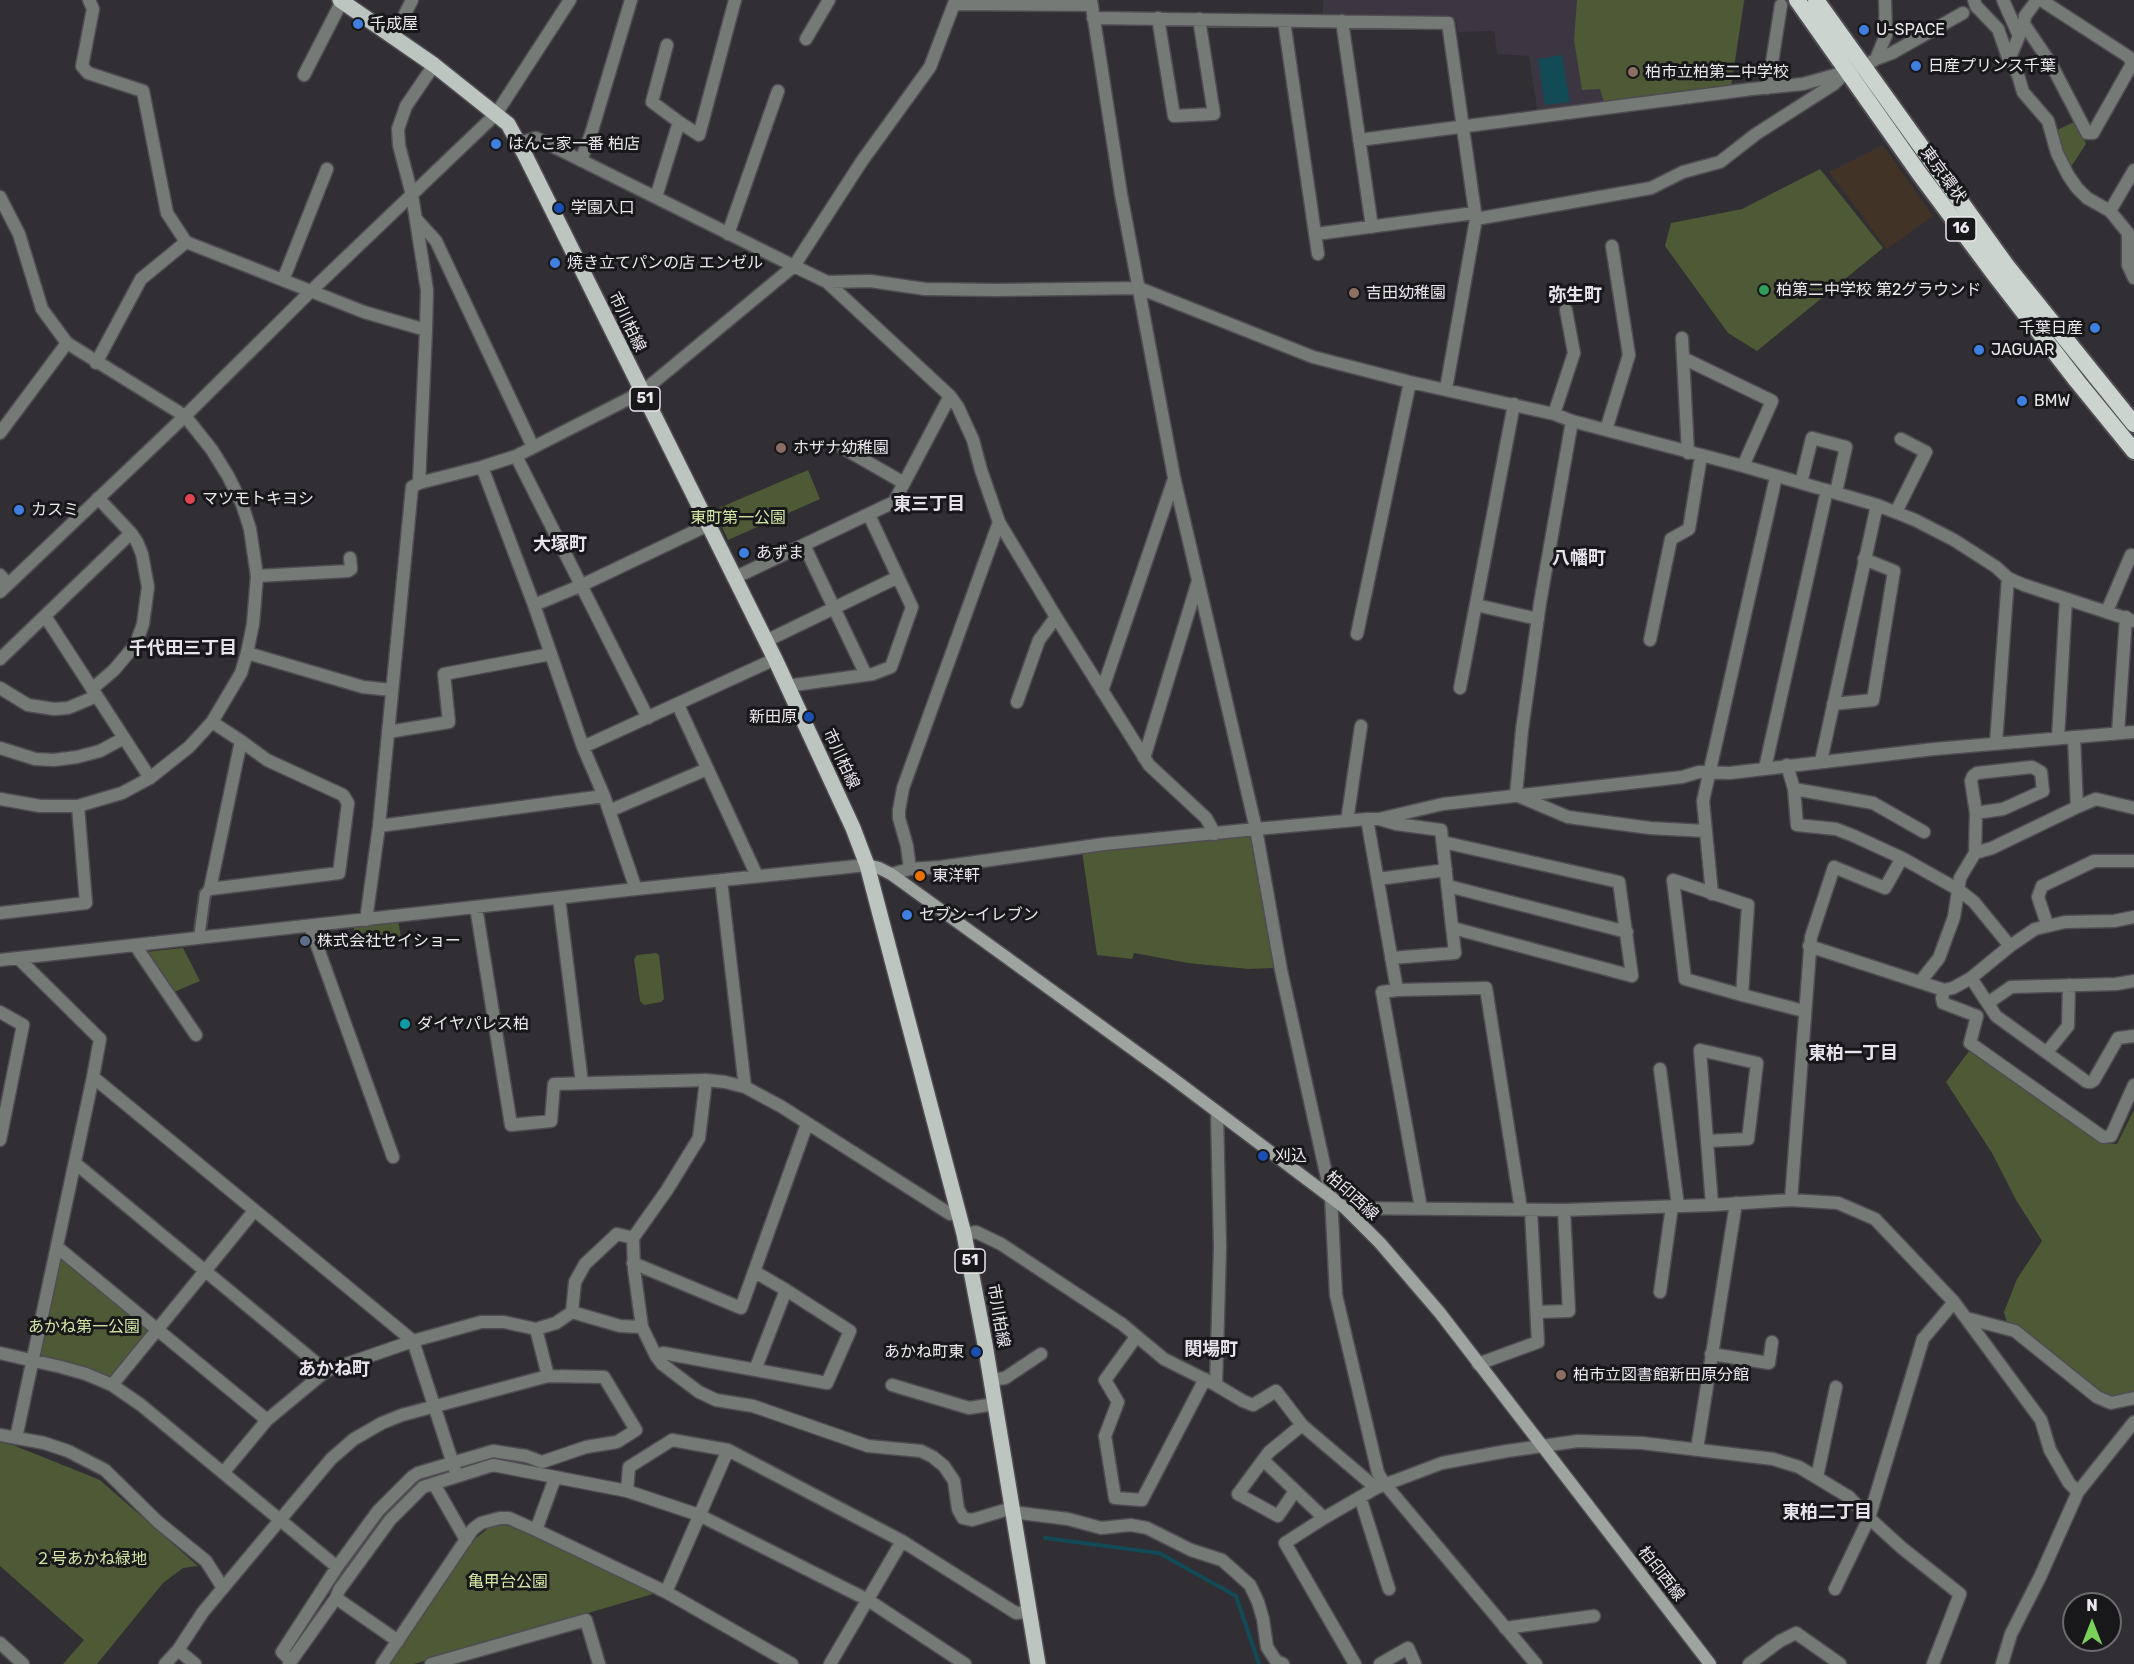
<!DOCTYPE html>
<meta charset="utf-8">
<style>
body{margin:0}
#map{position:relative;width:2134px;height:1664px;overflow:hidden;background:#312e34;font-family:Rubik,sans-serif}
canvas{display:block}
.north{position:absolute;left:2062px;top:1592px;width:60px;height:60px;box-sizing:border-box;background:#18171a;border:2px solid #6c6b6e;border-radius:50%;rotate:0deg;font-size:16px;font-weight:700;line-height:24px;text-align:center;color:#ebe8ed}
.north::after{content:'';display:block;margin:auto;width:21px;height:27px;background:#79d157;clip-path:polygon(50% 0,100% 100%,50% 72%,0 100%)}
</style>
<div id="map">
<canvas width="2134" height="1664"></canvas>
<div class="north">N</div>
</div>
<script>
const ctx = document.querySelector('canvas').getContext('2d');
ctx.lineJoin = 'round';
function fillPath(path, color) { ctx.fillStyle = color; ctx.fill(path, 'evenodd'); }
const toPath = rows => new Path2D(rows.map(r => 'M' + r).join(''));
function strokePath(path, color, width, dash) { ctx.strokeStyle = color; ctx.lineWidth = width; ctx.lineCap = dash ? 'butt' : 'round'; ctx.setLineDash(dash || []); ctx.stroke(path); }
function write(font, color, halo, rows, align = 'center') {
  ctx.font = font + ' Rubik,"Noto Sans JP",sans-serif'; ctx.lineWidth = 6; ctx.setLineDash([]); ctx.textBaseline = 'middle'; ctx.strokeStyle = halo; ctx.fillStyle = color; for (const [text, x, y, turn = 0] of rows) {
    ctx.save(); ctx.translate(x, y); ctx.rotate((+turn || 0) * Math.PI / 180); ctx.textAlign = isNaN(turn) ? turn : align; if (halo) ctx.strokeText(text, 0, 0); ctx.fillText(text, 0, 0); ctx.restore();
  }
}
const commercial = toPath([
 [1883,145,1933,216,1887,249,1829,172]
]);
const built = toPath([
 [1323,0,1745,0,1731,87,1538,114,1529,56,1497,54,1494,31,1458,32,1456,19,1323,15]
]);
const green = toPath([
 [1577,0,1744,0,1731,87,1604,103,1600,89,1582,90,1574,40],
 [2076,121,2086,144,2071,167,2064,152,2057,130],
 [1820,169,1883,248,1757,351,1728,333,1665,246,1671,223,1742,209],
 [808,470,820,499,728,540,714,510],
 [1250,832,1274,968,1248,969,1188,963,1134,953,1132,959,1097,955,1082,851],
 [398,920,401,937,359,948,353,925],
 [183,948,200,981,174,992,146,952],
 [656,953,659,955,664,999,661,1002,644,1005,640,1001,634,959,637,955],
 [1969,1051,2105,1143,2117,1144,2134,1110,2134,1396,2115,1398,2079,1388,2010,1335,2004,1312,2017,1279,2042,1241,2016,1200,1992,1153,1946,1082],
 [64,1260,146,1328,147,1333,111,1376,105,1377,76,1365,43,1356,39,1352,59,1262],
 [0,1442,13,1445,100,1480,198,1566,183,1568,163,1583,97,1664,63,1664,84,1640,0,1566],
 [501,1524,510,1526,653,1592,653,1594,414,1664,389,1664,475,1539,491,1526]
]);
const water = toPath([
 [1562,55,1570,102,1545,105,1538,59]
]);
const stream = toPath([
 [1045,1538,1159,1553,1236,1596,1259,1664]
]);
const pedestrian = toPath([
 [199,938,205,894,210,889]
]);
const minor = toPath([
 [89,0,93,9,82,66,88,73,143,91,167,213,186,242,364,312,426,330],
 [1091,0,1121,194,1174,477,1256,829,1367,819,1397,990,1382,992,1421,1208],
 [1974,0,1976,6,1998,29,2009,60,2018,75,2023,92,2048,121,2057,153,2068,175,2077,188,2087,198,2110,211,2128,233,2128,265,2134,278],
 [2003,0,2019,36,2009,60],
 [2037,0,2025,16,2024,24,2051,64,2087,133,2093,133,2132,64,2129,57,2041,0],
 [1093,18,1448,23,1476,219,1446,389],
 [1158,18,1174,116,1214,114,1199,19],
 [1284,21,1318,254],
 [1342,21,1372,227],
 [394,36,412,0],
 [806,39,829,0],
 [667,45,652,102,679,122],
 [1876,59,1892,53,1963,13],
 [304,75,342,1],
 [1768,88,1781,5],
 [1359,140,1752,89,1803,84,1863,67,1876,59,1886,35,1885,0],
 [581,160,591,134,631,0],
 [656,197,679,122,699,135,735,0],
 [2110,211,2134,170],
 [1476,219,1651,188,1683,172,1720,162,1756,134,1834,84,1844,74],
 [417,220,436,241,533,447],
 [728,234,778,91],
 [1316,234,1474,213],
 [794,266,827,282,950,396,958,407,973,440,981,470,999,522,1056,617,1149,765,1206,818,1215,834],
 [283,280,327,169],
 [827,282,870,281,925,289,996,290,1139,288,1313,357,1410,382,1554,414,1572,421,1743,466,1877,505,1915,520,1954,540,1996,567,2008,578,2024,585,2134,621],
 [1682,338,1688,453],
 [1683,358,1772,401,1743,466],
 [96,363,141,279,186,242],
 [1554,414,1574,353,1566,310],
 [1572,421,1540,603,1522,730,1516,795,1568,817,1650,828,1705,831],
 [1606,430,1629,355,1612,246],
 [0,433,67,343],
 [843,448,904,483],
 [516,456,642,392,794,266,862,161,930,67,954,4,1092,5],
 [482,467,534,605,583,747,604,796,636,889],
 [419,483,482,467,516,456,648,718],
 [1801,483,1812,438,1846,447,1836,492],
 [1896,512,1926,452,1901,439],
 [804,545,866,675],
 [0,575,8,584],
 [257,576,348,571,351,569,350,558],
 [734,578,894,502,950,396],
 [534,605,580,586,708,525],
 [1476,605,1538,619],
 [2107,611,2131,555],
 [45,616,150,778],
 [1357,634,1410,382],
 [1650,640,1671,539,1689,529,1701,456],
 [766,641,898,577],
 [247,653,363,687,392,690],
 [0,659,131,533],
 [787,686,873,674,891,667,912,607,869,515],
 [0,688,28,705,54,709,68,708,97,696],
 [1460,688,1514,404],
 [92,689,114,670,136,644,143,624,148,587,142,554,137,542,131,533,98,498],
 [1102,691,1174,479],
 [1017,702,1039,640,1056,617],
 [1833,704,1873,700,1894,571,1864,559],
 [678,705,757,876],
 [212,722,241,741,267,760,343,795,348,803,339,873,210,889,241,741],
 [388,732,449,722,444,674,551,654],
 [2118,733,2126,617],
 [2074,737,2077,807],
 [2058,738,2066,599],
 [1996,743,2008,578],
 [583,747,775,659],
 [0,748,35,759,54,760,77,757,100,751,124,738],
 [1144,758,1198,581],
 [1821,761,1877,505],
 [1787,765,1794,789,1797,825,1836,829,1854,836,1902,858,1959,890,1974,902,2010,946],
 [1765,768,1827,490],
 [1794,789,1873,803,1924,832],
 [609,811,707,769],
 [1367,819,1379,819,1443,804,1682,777,1699,772,1730,773,1934,749,2134,732],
 [1379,819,1396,824,1441,830,1455,953,1391,958],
 [1347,821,1361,726],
 [379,826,604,796],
 [1443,842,1619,882,1632,976,1453,928],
 [1975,853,1976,813,1971,781,1973,776,1977,773,2032,767,2041,772,2043,791,2003,809,1976,813],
 [910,869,907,846,899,818,899,810,903,788,999,522],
 [891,874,910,869,940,867,1104,844,1256,829,1281,970,1331,1196],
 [1378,879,1446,870],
 [721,880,745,1087],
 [1448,886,1627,932],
 [1712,894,1703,801,1776,477],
 [559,898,582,1083],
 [476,907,511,1125,551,1121,554,1084,706,1080,725,1082,745,1087,782,1107,950,1214,959,1212],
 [0,913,86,903,78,806],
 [366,920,379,826,412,487,419,483,426,330,427,290,412,195,399,145,398,129,406,106,434,65],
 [2047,924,2038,897,2042,886,2094,861,2134,861],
 [310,926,393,1157],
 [135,945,196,1035],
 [1809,946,1944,990,1953,988,1971,978,2010,946,2035,929,2065,922,2114,921,2134,917],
 [0,960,636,889,867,865],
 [1971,978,1996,1016,2087,1082,2091,1082,2094,1080,2118,1038,2134,1036],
 [1920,982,1939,958,1954,917,1960,878,1975,853,1992,848,2077,807,2096,799,2134,808],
 [1397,990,1486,988,1521,1209],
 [1944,990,1942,998,1943,1003,1977,1016,1970,1043,2103,1137,2111,1136,2134,1085],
 [1742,995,1748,905,1673,880,1685,979,1742,995,1804,1011],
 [1988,1003,2011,987,2116,984,2134,981],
 [0,1012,23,1025,0,1140],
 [2047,1052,2068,1026,2069,985],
 [1660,1069,1678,1206],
 [93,1077,413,1341,455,1470],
 [706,1080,699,1138,667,1190,633,1238,634,1269,642,1327,656,1356,662,1364,683,1380,699,1392,716,1400,753,1406,868,1446,921,1451,933,1457,944,1466,954,1481,958,1509,963,1518,972,1520,1012,1508],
 [1708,1141,1748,1139,1757,1063,1700,1050,1712,1205],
 [75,1163,326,1371],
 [1791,1200,1811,937,1834,867,1885,888,1902,858],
 [1345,1208,1564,1210,1712,1205,1791,1200,1838,1203,1875,1219,1954,1302,2041,1420,2050,1450,2069,1483,2078,1492],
 [964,1234,976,1232,1001,1244,1122,1324,1164,1359,1216,1385,1243,1401,1253,1405,1276,1391,1302,1425,1376,1488,1442,1463,1507,1451,1578,1441,1642,1443,1773,1459,1799,1467,1849,1497,1869,1518,1923,1339,1954,1302],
 [633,1238,617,1234,585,1264,575,1282,572,1312,620,1326,642,1327],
 [57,1247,267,1420],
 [633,1263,741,1308,807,1124],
 [1660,1292,1672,1206],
 [1537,1312,1569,1311,1564,1210],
 [1966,1318,2015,1331,2097,1397,2111,1403,2134,1398],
 [536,1329,548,1376],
 [1136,1337,1105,1380,1118,1402,1105,1436,1115,1498,1142,1500,1205,1379],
 [0,1353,61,1367,86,1374,112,1385,141,1405,337,1567],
 [1711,1354,1769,1363,1772,1342],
 [656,1356,663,1353,827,1383,850,1331,786,1290,755,1272],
 [1478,1364,1538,1342,1531,1210],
 [755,1370,786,1290],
 [991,1380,1005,1378,1041,1354],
 [112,1385,254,1211],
 [892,1385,969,1408,995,1404],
 [1216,1385,1220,1248,1217,1112],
 [0,1435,44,1443,68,1451,105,1470,158,1522,206,1561,223,1588],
 [16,1438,93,1077,100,1039,18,958],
 [1697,1449,1736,1203],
 [1263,1460,1324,1518,1376,1488],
 [223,1473,267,1420,326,1371,413,1341,481,1322,504,1322,536,1329,556,1323,572,1312],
 [1817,1477,1836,1387],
 [434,1484,466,1540],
 [627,1491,629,1467,672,1440,728,1450,902,1541,1016,1613,1029,1612],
 [1295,1491,1278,1516,1238,1494,1269,1452,1302,1425],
 [1360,1497,1389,1589],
 [1012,1512,1068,1519,1101,1528,1131,1525,1147,1528,1191,1550,1222,1560,1250,1585,1258,1602,1263,1619,1267,1647,1276,1661,1283,1664],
 [1324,1518,1285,1543,1355,1664],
 [536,1530,555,1478],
 [1835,1589,1869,1518,1902,1548,1960,1594,1933,1664],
 [666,1592,728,1450],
 [336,1598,398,1641],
 [1505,1628,1594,1616],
 [178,1650,195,1664],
 [165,1664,178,1650,203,1612,331,1459,354,1439,382,1423,402,1415,548,1376,604,1377,636,1430,617,1442,586,1447,542,1462,526,1456,493,1451,418,1473,412,1477,378,1511,337,1567,282,1652,291,1661],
 [289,1664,336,1598,339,1590,390,1520,423,1487,493,1465,627,1491,699,1515,868,1600,965,1664],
 [382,1664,473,1529,481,1523,500,1518,509,1518,536,1530,666,1592,792,1664],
 [431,1664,586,1620,599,1664],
 [830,1664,902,1541],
 [1380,1664,1408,1648,1415,1664],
 [1749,1664,1780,1641,1796,1633,1840,1664],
 [2002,1664,2011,1634,2040,1577,2078,1492,2134,1422]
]);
const tertiary = toPath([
 [519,143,536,138,794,266],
 [0,197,19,234,42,309,67,343,185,416,212,450,228,476,242,504,250,529,257,576,253,624,247,653,241,673,212,722,189,747,150,778,122,793,78,806,40,806,0,799],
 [0,592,185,416,311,291,496,114,570,0],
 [1331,1196,1336,1295,1378,1473,1384,1483,1536,1664],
 [0,1643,23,1664]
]);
const secondary = toPath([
 [867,865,879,868,891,874,999,952,1171,1077,1345,1208,1380,1243,1440,1313,1710,1664]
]);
const primary = toPath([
 [340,0,434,65,508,124,525,155,775,659,853,828,867,865,964,1234,985,1344,1038,1664]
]);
const trunk = toPath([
 [1797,0,1919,173,1995,275,2077,381,2134,451],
 [1816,0,2006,265,2134,424]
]);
const markers = [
 [358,24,6,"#3f7fe0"],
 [1864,30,6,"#3f7fe0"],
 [1916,66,6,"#3f7fe0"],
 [1633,72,6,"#8d6e63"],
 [496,144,6,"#3f7fe0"],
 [559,208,6,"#1a4fb4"],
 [555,263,6,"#3f7fe0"],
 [1764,290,6,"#2e9e5b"],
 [1354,293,6,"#8d6e63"],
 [2095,328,6,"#3f7fe0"],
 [1979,350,6,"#3f7fe0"],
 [2022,401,6,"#3f7fe0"],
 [781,448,6,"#8d6e63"],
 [190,499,6,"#e0444e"],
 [19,510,6,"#3f7fe0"],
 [744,553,6,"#3f7fe0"],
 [809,717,6,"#1a4fb4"],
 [920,876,6,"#e8710a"],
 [907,915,6,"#3f7fe0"],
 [305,941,6,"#5c6f8a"],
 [405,1024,6,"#0f9aa8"],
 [1263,1156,6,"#1a4fb4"],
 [976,1352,6,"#1a4fb4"],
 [1561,1375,6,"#8d6e63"]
];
const shields = [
 [1961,229,30],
 [645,399,30],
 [970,1261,30]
];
const shieldNames = [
 ["16",1961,229],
 ["51",645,399],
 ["51",970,1261]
];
const poiNames = [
 ["千成屋",370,24],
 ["U-SPACE",1876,30],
 ["日産プリンス千葉",1928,66],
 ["柏市立柏第二中学校",1645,72],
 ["はんこ家一番 柏店",508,144],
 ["学園入口",571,208],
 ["焼き立てパンの店 エンゼル",567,263],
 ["柏第二中学校 第2グラウンド",1776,290],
 ["吉田幼稚園",1366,293],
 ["千葉日産",2083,328,"right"],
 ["JAGUAR",1991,350],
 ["BMW",2034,401],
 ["ホザナ幼稚園",793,448],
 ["マツモトキヨシ",202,499],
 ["カスミ",31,510],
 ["あずま",756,553],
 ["新田原",797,717,"right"],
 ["東洋軒",932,876],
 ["セブン-イレブン",919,915],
 ["株式会社セイショー",317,941],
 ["ダイヤパレス柏",417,1024],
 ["刈込",1275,1156],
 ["あかね町東",964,1352,"right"],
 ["柏市立図書館新田原分館",1573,1375]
];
const streetNames = [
 ["東京環状",1943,175,54],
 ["市川柏線",627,322,64],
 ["市川柏線",841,759,65],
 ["柏印西線",1352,1196,42],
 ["市川柏線",998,1316,80],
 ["柏印西線",1661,1574,52]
];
const parkNames = [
 ["東町第一公園",738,518],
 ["あかね第一公園",84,1327],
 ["２号あかね緑地",91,1559],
 ["亀甲台公園",508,1582]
];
const neighbourhoodNames = [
 ["弥生町",1575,296],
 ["東三丁目",929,505],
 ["大塚町",560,545],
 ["八幡町",1579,559],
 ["千代田三丁目",183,649],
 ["東柏一丁目",1853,1054],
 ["関場町",1211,1350],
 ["あかね町",334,1370],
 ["東柏二丁目",1827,1513]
];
fillPath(commercial, '#413426');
fillPath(built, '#3c3642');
fillPath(green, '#4e5935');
fillPath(water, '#124a56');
strokePath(stream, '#124a56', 4);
strokePath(pedestrian, '#4f4c52', 14);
strokePath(minor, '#4f4c52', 15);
strokePath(tertiary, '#4f4c52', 15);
strokePath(secondary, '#4f4c52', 15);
strokePath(primary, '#4f4c52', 18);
strokePath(trunk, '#4f4c52', 20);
strokePath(pedestrian, '#767a77', 10);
strokePath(minor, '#767a77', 12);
strokePath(tertiary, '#767a77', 12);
strokePath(secondary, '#9ea4a0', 12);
strokePath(primary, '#bdc5c0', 15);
strokePath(trunk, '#cbd4ce', 16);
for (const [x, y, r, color] of markers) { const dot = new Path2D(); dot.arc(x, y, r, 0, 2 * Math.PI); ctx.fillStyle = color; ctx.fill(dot); strokePath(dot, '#18171a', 2); }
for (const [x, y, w] of shields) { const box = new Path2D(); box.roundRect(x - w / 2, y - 12, w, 24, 4.5); ctx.fillStyle = '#18171a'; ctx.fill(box); strokePath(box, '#ebe8ed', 1.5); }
write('bold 15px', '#ebe8ed', null, shieldNames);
write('16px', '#ebe8ed', '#18171a', poiNames, 'left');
write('16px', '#ebe8ed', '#18171a', streetNames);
write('16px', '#d3e8a6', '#18171a', parkNames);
write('bold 18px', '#e7e2eb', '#18171a', neighbourhoodNames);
</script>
